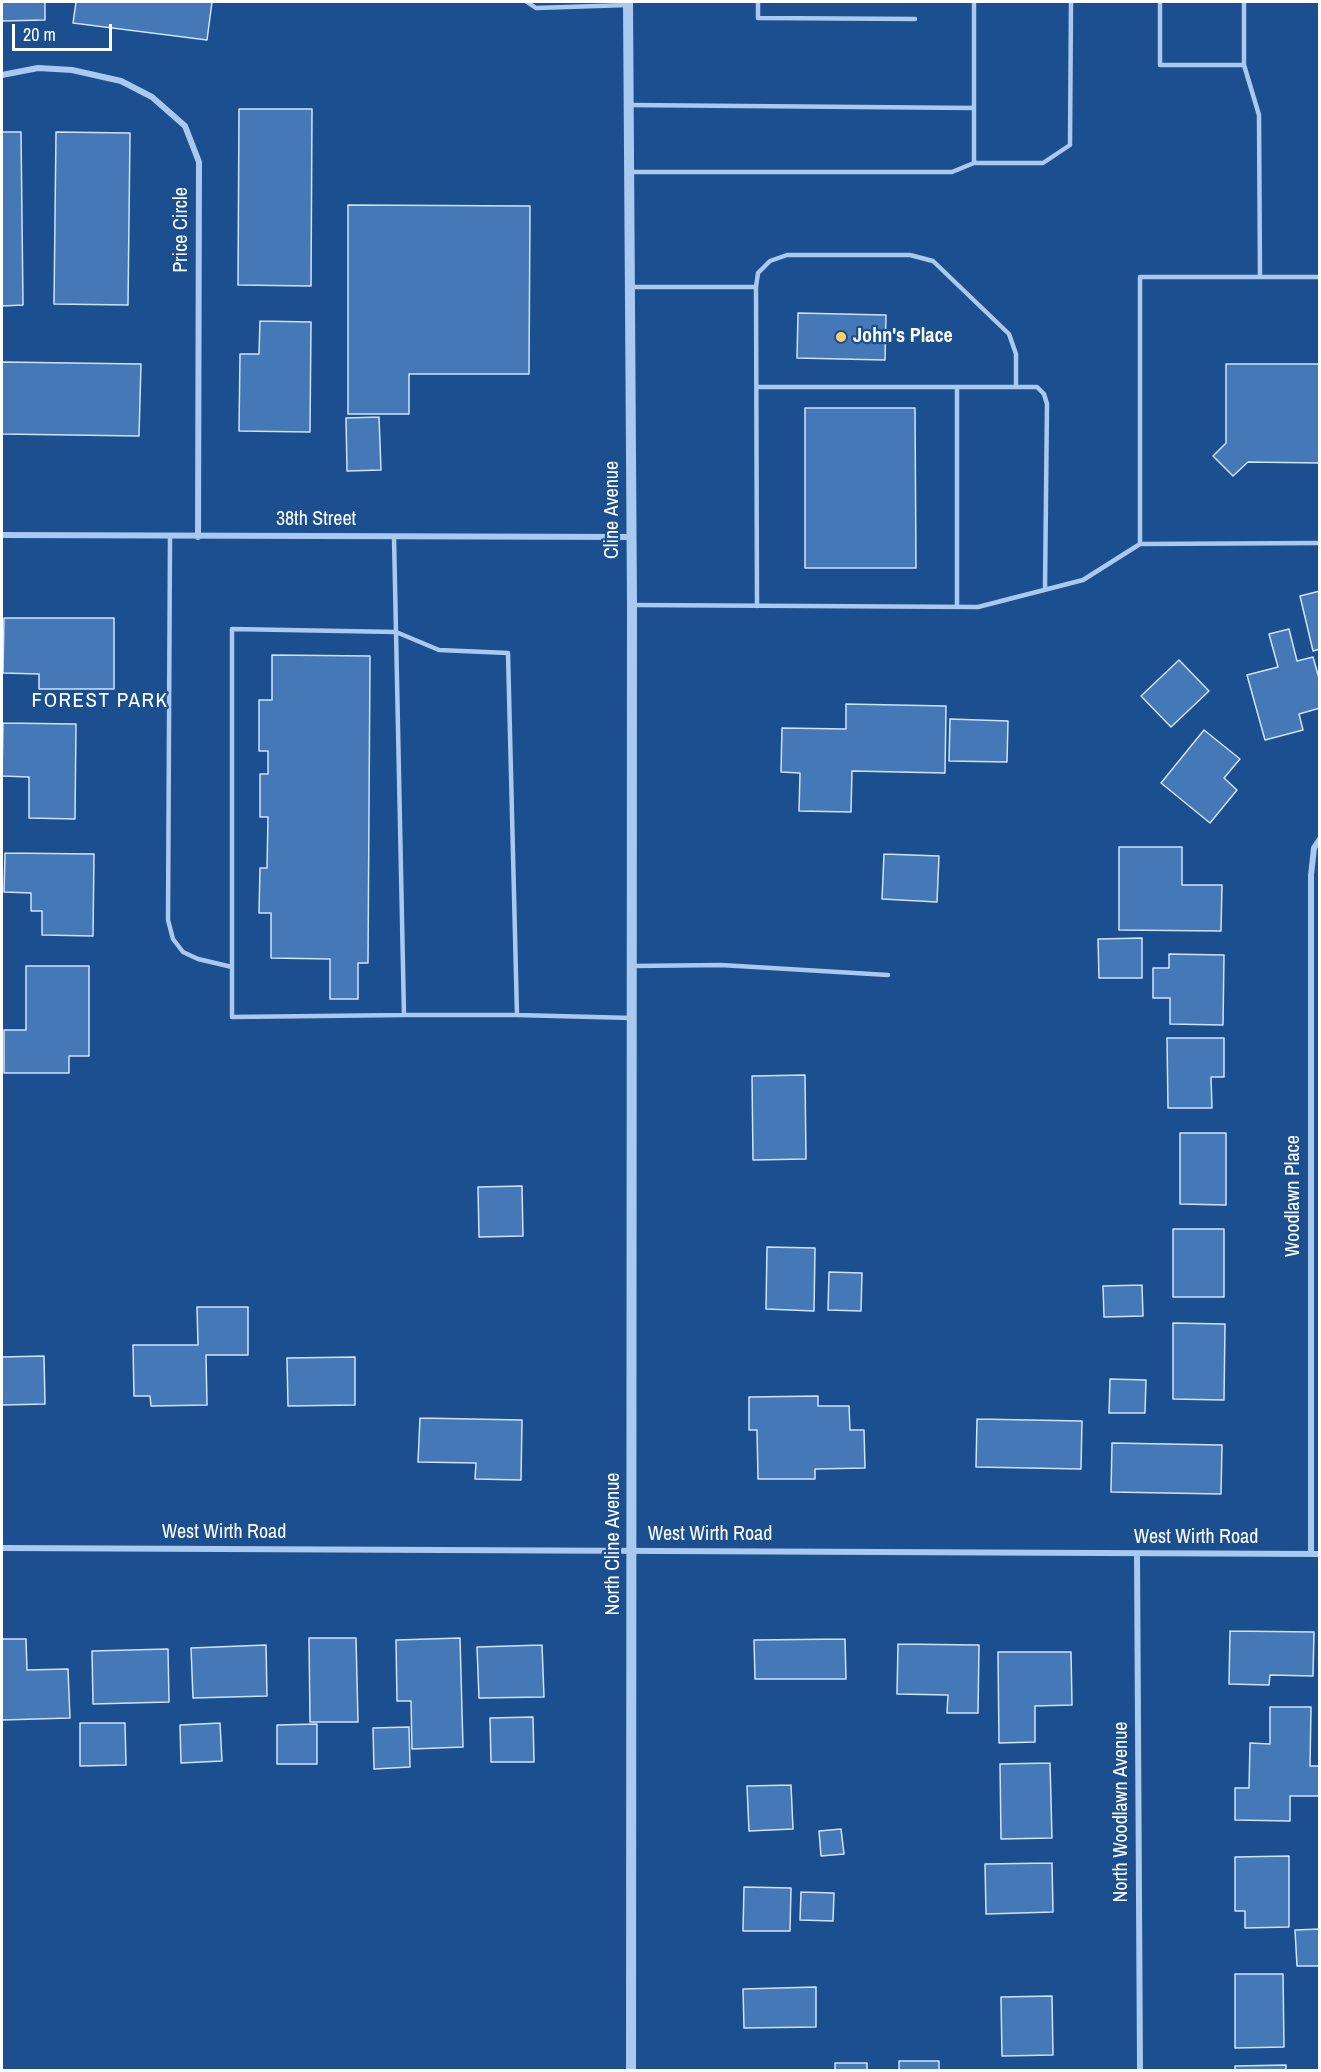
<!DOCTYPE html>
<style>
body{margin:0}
#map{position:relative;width:1321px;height:2072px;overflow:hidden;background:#1b4f8f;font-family:"Archivo Narrow",sans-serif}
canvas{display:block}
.frame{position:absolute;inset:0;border:3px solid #fff;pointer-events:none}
.scale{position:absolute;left:12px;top:24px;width:100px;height:27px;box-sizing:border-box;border:3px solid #fff;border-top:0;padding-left:8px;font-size:18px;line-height:21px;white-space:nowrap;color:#fff;-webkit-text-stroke:4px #1b4f8f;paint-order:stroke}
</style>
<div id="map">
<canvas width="1321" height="2072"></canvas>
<div class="frame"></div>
<div class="scale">20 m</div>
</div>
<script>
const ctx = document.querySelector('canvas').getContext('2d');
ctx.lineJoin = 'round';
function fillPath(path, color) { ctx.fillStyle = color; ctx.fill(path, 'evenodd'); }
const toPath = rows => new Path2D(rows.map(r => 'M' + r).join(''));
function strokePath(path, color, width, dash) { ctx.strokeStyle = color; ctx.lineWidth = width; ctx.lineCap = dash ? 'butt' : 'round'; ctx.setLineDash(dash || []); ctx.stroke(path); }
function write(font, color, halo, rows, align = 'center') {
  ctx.font = font + ' "Archivo Narrow",sans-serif'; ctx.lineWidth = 4.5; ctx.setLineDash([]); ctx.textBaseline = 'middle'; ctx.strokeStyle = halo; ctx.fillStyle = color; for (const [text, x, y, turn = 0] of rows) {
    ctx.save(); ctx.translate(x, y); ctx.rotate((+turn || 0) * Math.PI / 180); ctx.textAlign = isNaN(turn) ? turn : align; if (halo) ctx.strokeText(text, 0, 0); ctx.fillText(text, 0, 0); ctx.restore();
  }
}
const building = toPath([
 [2,2,45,2,45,20,2,21,2,2],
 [76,2,212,2,207,40,73,23,76,2],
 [239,109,312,109,311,286,238,285,239,109],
 [2,132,21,132,23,305,2,306,2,132],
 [56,132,130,133,128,305,54,304,56,132],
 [348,205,530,206,529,374,409,374,409,414,348,414,348,205],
 [798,313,886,315,885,360,797,358,798,313],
 [260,321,311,322,310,432,239,431,240,354,259,354,260,321],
 [2,362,141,364,139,436,2,434,2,362],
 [1226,364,1320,364,1320,463,1248,462,1233,476,1213,456,1226,443,1226,364],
 [805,408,915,408,916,568,805,568,805,408],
 [379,417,381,470,347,471,346,418,379,417],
 [1320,591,1320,649,1313,651,1300,596,1320,591],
 [4,618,114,618,114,689,39,689,39,674,3,673,4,618],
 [1289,629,1297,661,1313,657,1320,682,1320,708,1299,714,1303,730,1265,740,1247,675,1278,667,1269,634,1289,629],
 [272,655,370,656,368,963,358,963,358,999,330,999,330,959,271,958,271,913,259,913,260,868,267,868,268,817,260,817,260,774,268,774,268,751,259,751,259,700,272,700,272,655],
 [1179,660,1209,691,1171,727,1141,696,1179,660],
 [846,704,946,706,945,773,852,771,851,812,799,811,800,773,781,772,782,728,846,729,846,704],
 [950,719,1008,721,1007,762,949,761,950,719],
 [3,723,76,724,75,819,29,818,29,777,2,776,3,723],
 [1204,730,1240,759,1224,778,1237,790,1210,823,1161,783,1204,730],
 [1119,847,1182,847,1182,885,1222,885,1221,931,1119,930,1119,847],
 [5,853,94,854,93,936,42,935,42,911,31,911,31,893,4,892,5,853],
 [884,854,939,856,937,902,882,899,884,854],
 [1142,938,1142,978,1099,978,1098,939,1142,938],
 [1169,954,1224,955,1223,1025,1170,1024,1170,998,1153,998,1153,968,1169,968,1169,954],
 [26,966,89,966,89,1056,69,1056,69,1073,4,1073,4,1030,26,1030,26,966],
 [1167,1038,1224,1038,1224,1077,1211,1077,1212,1108,1168,1108,1167,1038],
 [805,1075,806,1159,753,1160,752,1076,805,1075],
 [1180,1133,1226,1133,1226,1205,1180,1204,1180,1133],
 [522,1186,523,1236,479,1237,478,1187,522,1186],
 [1173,1229,1224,1229,1224,1297,1173,1297,1173,1229],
 [767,1247,815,1248,814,1311,766,1309,767,1247],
 [829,1272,862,1273,861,1311,828,1310,829,1272],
 [1142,1285,1143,1316,1104,1317,1103,1286,1142,1285],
 [197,1307,248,1307,248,1355,206,1355,207,1405,151,1406,150,1396,134,1396,133,1345,198,1345,197,1307],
 [1173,1323,1225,1324,1224,1400,1173,1399,1173,1323],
 [44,1356,45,1404,2,1405,2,1357,44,1356],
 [355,1357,355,1405,288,1406,287,1358,355,1357],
 [1110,1379,1146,1380,1145,1413,1109,1413,1110,1379],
 [818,1396,818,1406,849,1406,850,1430,864,1430,865,1468,815,1469,815,1479,758,1479,757,1430,749,1430,749,1397,818,1396],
 [420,1418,522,1420,521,1480,475,1479,476,1463,418,1462,420,1418],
 [977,1419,1082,1421,1081,1469,976,1467,977,1419],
 [1112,1443,1222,1445,1221,1494,1111,1492,1112,1443],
 [1230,1631,1314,1632,1313,1676,1270,1675,1269,1685,1229,1684,1230,1631],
 [309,1638,356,1638,358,1722,310,1722,309,1638],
 [460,1638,463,1747,412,1749,411,1701,397,1701,396,1640,460,1638],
 [2,1639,26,1639,27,1670,68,1669,70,1718,2,1720,2,1639],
 [845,1639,846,1679,755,1679,754,1640,845,1639],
 [898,1644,979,1645,978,1713,947,1713,948,1695,897,1694,898,1644],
 [266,1645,267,1696,193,1698,191,1648,266,1645],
 [542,1645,544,1697,479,1698,477,1647,542,1645],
 [168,1649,169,1702,93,1704,92,1651,168,1649],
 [998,1652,1071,1652,1072,1705,1035,1706,1035,1742,999,1743,998,1652],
 [1270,1707,1311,1707,1310,1766,1320,1766,1320,1796,1290,1796,1290,1821,1235,1820,1235,1788,1249,1788,1250,1743,1270,1744,1270,1707],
 [533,1717,534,1762,491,1762,490,1718,533,1717],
 [80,1723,125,1723,126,1765,80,1766,80,1723],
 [220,1723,222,1761,181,1763,180,1725,220,1723],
 [317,1724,317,1764,277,1764,277,1725,317,1724],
 [409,1727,410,1767,374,1769,373,1728,409,1727],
 [1050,1763,1052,1838,1001,1839,1000,1764,1050,1763],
 [791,1785,793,1829,749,1831,747,1786,791,1785],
 [841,1829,844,1854,821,1856,819,1831,841,1829],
 [1289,1856,1289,1927,1245,1928,1245,1911,1235,1911,1235,1857,1289,1856],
 [1052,1863,1053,1912,986,1914,985,1864,1052,1863],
 [744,1887,791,1888,790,1931,743,1931,744,1887],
 [801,1892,834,1893,833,1921,800,1920,801,1892],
 [1320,1929,1320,1966,1297,1966,1295,1930,1320,1929],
 [1235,1974,1283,1974,1284,2047,1235,2048,1235,1974],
 [816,1987,816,2027,744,2028,743,1989,816,1987],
 [1052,1996,1053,2055,1002,2056,1001,1997,1052,1996],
 [899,2061,939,2061,939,2070,899,2070,899,2061],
 [835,2063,867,2063,867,2070,835,2070,835,2063],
 [1286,2065,1286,2070,1235,2070,1235,2066,1286,2065]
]);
const service = toPath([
 [527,2,536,8,627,5],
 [758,2,758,18,915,19],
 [1160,2,1160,65,1244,65],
 [1244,2,1244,65,1259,115,1260,277],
 [628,105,974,108],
 [974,163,974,2],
 [630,172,952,172,974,163,1043,163,1070,145,1071,2],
 [630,287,756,287],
 [757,387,1037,387,1044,394,1047,404,1045,589],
 [957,387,957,606],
 [170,537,168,920,173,939,183,952,198,959,232,967],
 [394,537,396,632,404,1015,232,1017,232,629,396,632,439,650,508,653,517,1015],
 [1140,544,1140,277,1320,277],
 [632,605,978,607,1083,580,1140,544,1320,543],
 [757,606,756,287,758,273,770,261,787,255,910,255,933,261,1009,334,1016,354,1016,386],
 [632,966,721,965,888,975],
 [404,1015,517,1015,632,1018]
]);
const minor = toPath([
 [2,75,38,68,72,70,121,81,152,97,185,126,199,162,198,537],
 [2,535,631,537],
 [2,1548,1320,1554],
 [1137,1554,1140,2070],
 [1311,1554,1311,875,1314,848,1320,839]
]);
const tertiary = toPath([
 [628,2,632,605,631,2070]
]);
const markers = [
 [841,337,6,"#ffd166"]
];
const streetNames = [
 ["Price Circle",182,230,-90],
 ["Cline Avenue",613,510,-90],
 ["38th Street",316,520],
 ["Woodlawn Place",1294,1196,-90],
 ["West Wirth Road",224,1533],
 ["West Wirth Road",710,1535],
 ["West Wirth Road",1196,1538],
 ["North Cline Avenue",614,1544,-90],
 ["North Woodlawn Avenue",1122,1812,-90]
];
const poiNames = [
 ["John's Place",853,337]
];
const neighbourhoodNames = [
 ["FOREST PARK",100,701]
];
fillPath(building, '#4478b7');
strokePath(building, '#cfe3fa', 1.5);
strokePath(service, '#a9c9ee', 4.5);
strokePath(minor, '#a9c9ee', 6);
strokePath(tertiary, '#a9c9ee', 10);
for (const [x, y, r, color] of markers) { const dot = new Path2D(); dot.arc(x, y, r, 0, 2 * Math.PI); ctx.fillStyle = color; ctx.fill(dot); strokePath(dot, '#1b4f8f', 2); }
write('20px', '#fff', '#1b4f8f', streetNames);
write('bold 20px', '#fff', '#1b4f8f', poiNames, 'left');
ctx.letterSpacing = '1.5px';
write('21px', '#fff', '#1b4f8f', neighbourhoodNames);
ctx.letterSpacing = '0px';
</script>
